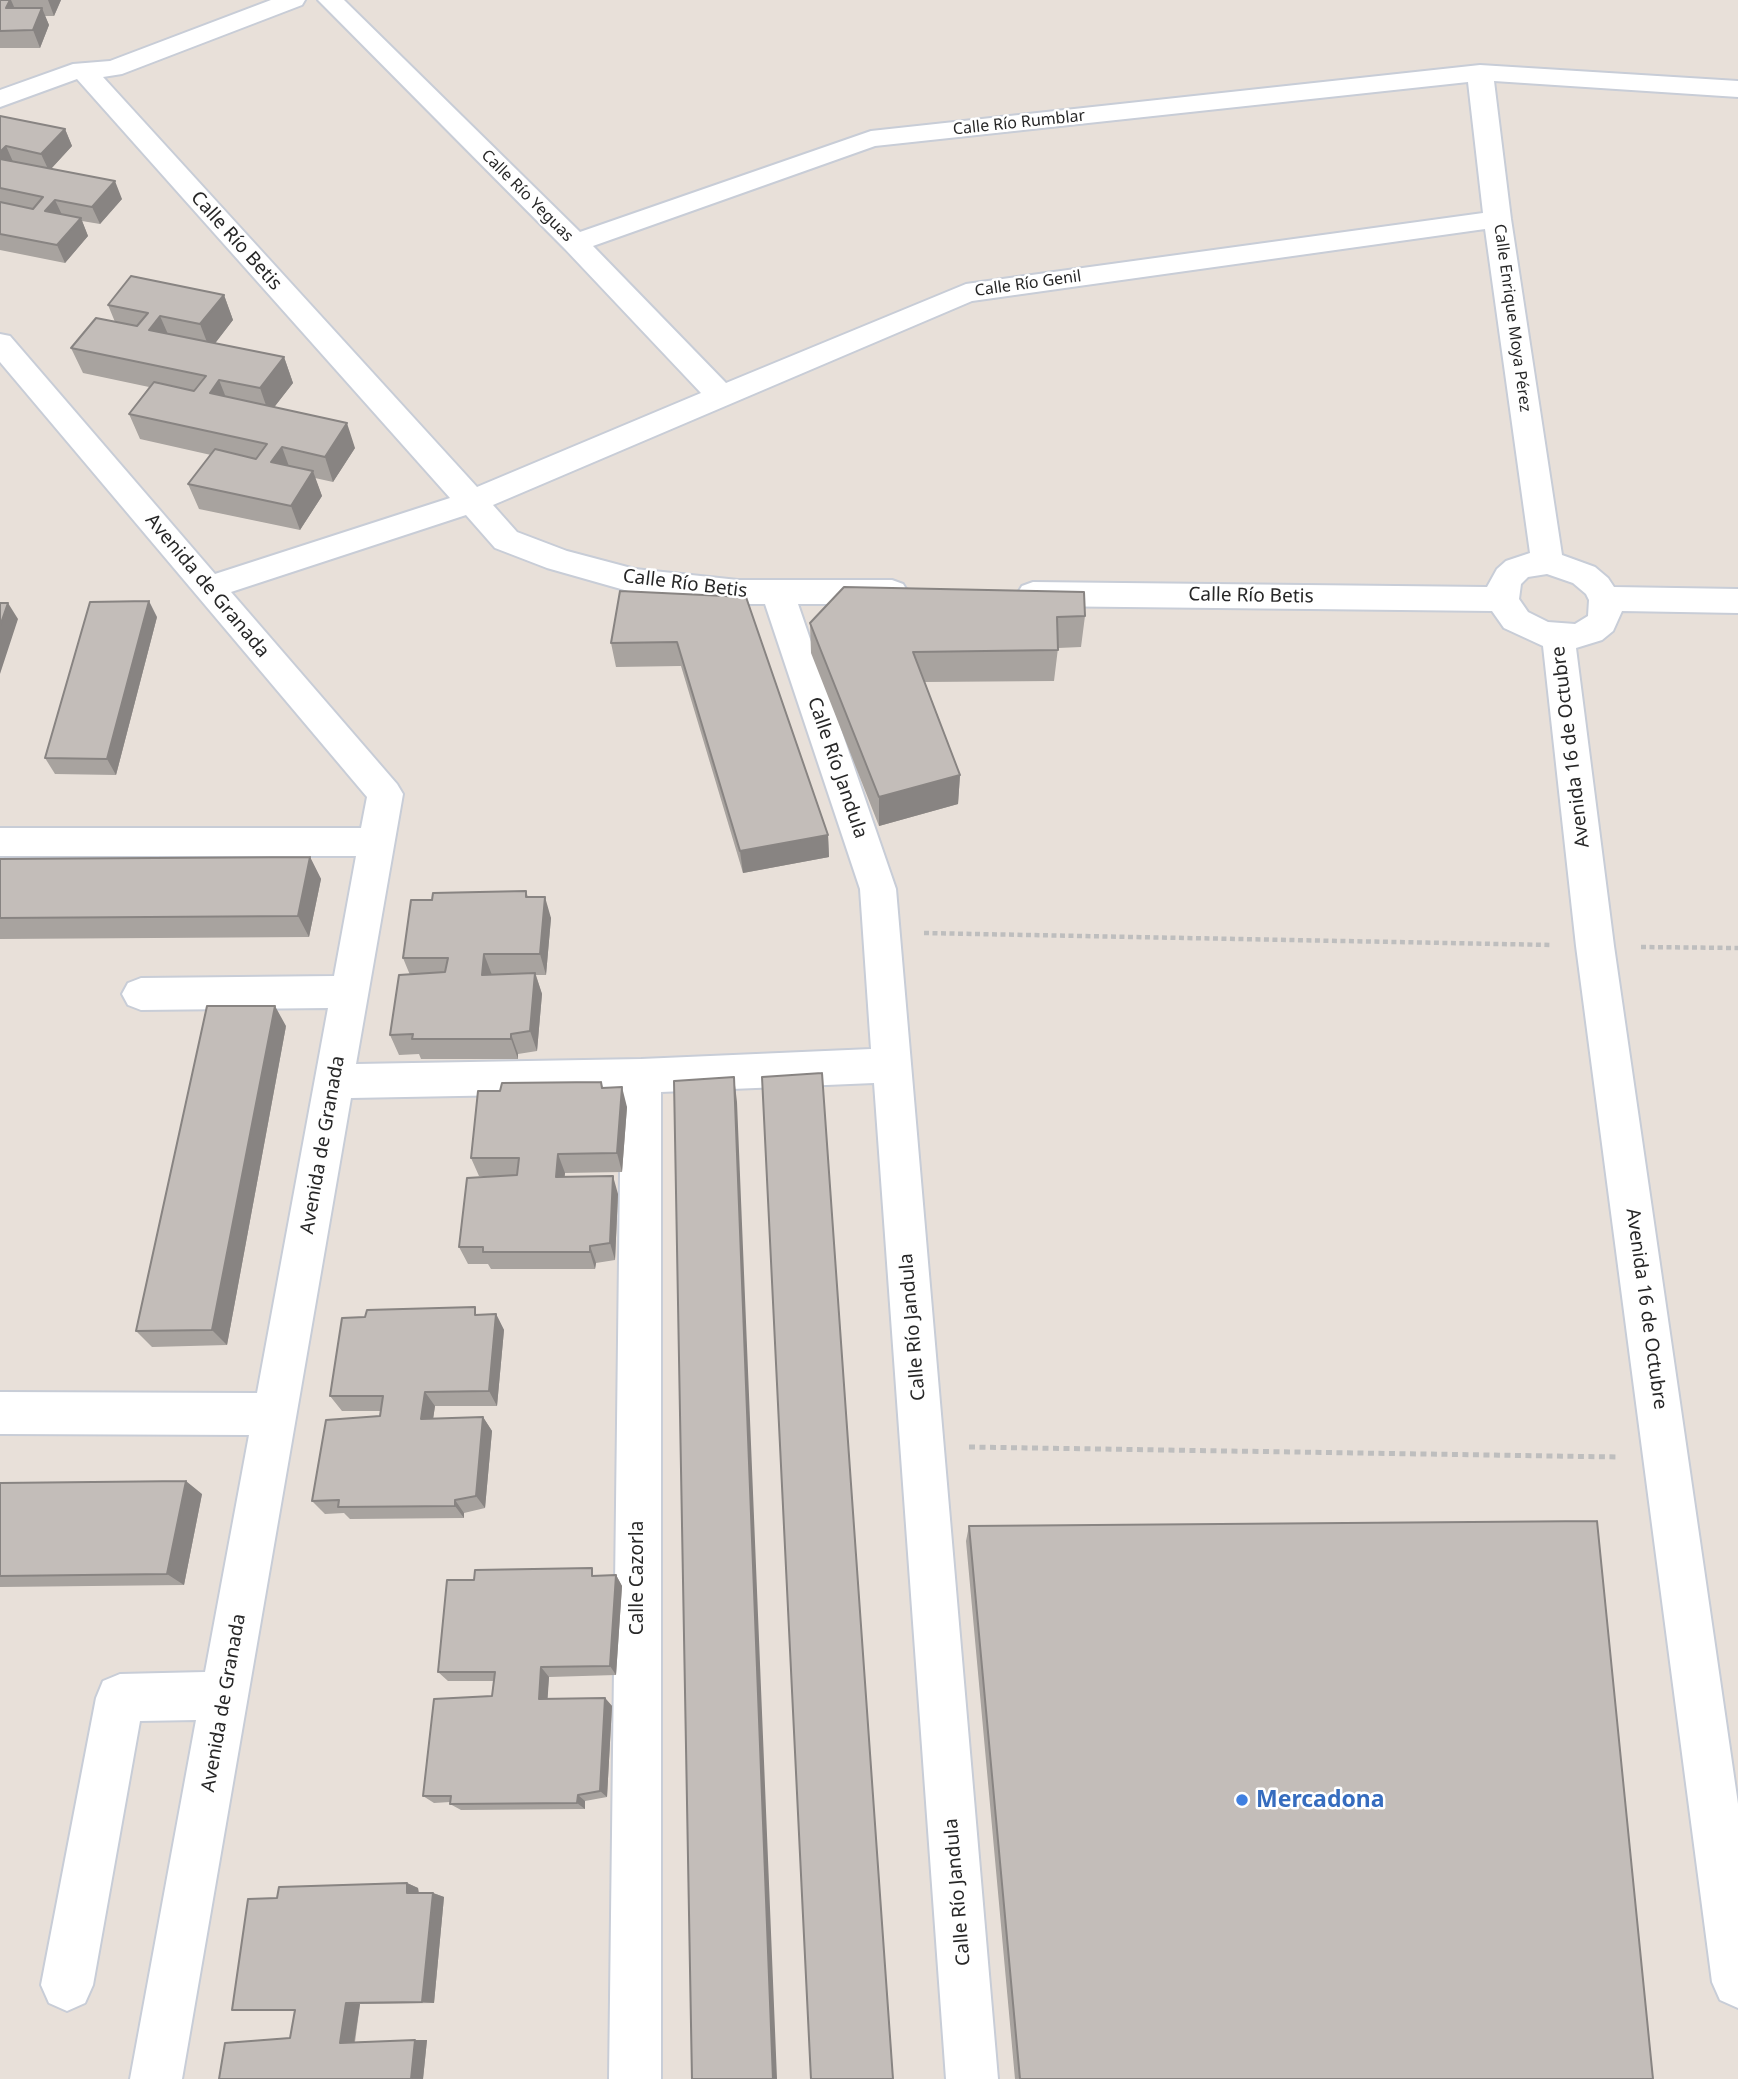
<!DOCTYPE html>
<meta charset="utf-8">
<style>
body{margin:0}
canvas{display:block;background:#e8e0d9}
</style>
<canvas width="1738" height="2079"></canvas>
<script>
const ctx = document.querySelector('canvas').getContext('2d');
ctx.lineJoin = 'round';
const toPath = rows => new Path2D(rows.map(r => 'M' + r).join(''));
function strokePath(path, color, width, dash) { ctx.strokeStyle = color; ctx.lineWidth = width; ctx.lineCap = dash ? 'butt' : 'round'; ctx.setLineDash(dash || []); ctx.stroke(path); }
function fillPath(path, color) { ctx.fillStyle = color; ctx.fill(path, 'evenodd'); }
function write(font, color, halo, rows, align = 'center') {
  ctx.font = font + ' "Noto Sans",sans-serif'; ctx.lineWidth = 5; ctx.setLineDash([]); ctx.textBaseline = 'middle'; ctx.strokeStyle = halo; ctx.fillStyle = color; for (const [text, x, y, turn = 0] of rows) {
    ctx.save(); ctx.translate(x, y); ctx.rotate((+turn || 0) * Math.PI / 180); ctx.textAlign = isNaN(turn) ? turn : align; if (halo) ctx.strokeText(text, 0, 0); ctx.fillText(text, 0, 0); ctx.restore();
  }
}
const pathFar1 = toPath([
 [924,933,1552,945],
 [1641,947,1738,948]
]);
const path = toPath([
 [969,1447,1618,1457]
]);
const minor = toPath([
 [271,0,305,0,302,5,122,74,103,77,477,487,701,393,565,249,318,0,344,0,580,232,871,131,1480,65,1738,81,1738,97,1494,81,1511,219,1562,555,1595,567,1608,578,1614,587,1738,589,1738,613,1622,611,1613,631,1602,640,1576,648,1614,946,1738,1804,1738,2008,1720,2000,1712,1982,1576,946,1543,646,1504,628,1492,611,1033,606,1022,602,1017,594,1022,586,1033,582,1487,587,1497,569,1506,561,1530,553,1485,229,972,301,493,505,517,532,567,551,635,569,738,580,892,580,903,584,908,592,903,600,892,604,798,604,896,889,998,2079,946,2079,874,1083,661,1092,661,2079,609,2079,621,1093,351,1098,182,2079,130,2079,196,1720,140,1721,93,1985,85,2003,67,2011,49,2003,41,1985,96,1698,103,1681,120,1674,205,1672,249,1435,0,1434,0,1392,257,1393,328,1008,141,1010,128,1005,122,994,128,983,141,978,334,976,356,856,0,856,0,828,361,828,367,797,0,362,0,334,10,336,215,574,450,498,77,79,0,107,0,90,73,64,110,61,271,0],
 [1468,82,1483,213,966,284,726,383,593,246,875,146,1468,82],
 [466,515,495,548,547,568,635,593,738,604,765,604,860,889,871,1049,641,1059,356,1064,403,794,397,784,231,592,466,515],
 [1547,574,1573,583,1586,594,1589,600,1588,616,1575,624,1548,622,1528,612,1519,599,1521,584,1528,577,1547,574]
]);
const wall = toPath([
 [0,0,61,0,54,16,45,16,49,25,40,48,0,48],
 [0,116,65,129,72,146,51,169,122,199,100,224,82,221,88,236,65,263,0,250],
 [224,295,233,320,215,343,284,357,293,383,274,407,355,448,333,482,315,478,322,496,300,530,199,509,188,484,211,455,140,439,129,414,149,387,83,373,71,348,115,322,108,305],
 [746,597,828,835,829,857,743,873,681,666,616,667,611,643],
 [1085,616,1081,647,1058,648,1054,681,924,682,960,775,958,804,879,826,811,653,810,623],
 [157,617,116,775,55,774,45,758],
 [310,857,321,879,309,937,0,939,0,859],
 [526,891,528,897,551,918,546,975,536,975,542,994,537,1051,518,1054,518,1059,421,1059,419,1054,399,1055,390,1035,410,975,403,958,432,900],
 [286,1026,227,1345,152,1347,136,1331],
 [601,1082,603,1088,627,1107,622,1172,565,1173,564,1177,618,1194,615,1260,596,1263,595,1269,491,1269,488,1264,468,1264,459,1247,496,1176,479,1176,471,1158,500,1091],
 [496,1314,504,1330,497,1406,435,1406,433,1419,483,1417,492,1431,485,1508,464,1513,464,1518,350,1519,344,1513,325,1514,312,1501,380,1416,380,1411,342,1411,330,1396,479,1315],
 [0,1483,202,1494,184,1585,0,1587],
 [969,1526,1653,2079,1015,2079,966,1541],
 [616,1575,622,1586,616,1675,549,1677,547,1699,605,1698,612,1706,607,1797,585,1801,585,1809,461,1810,450,1804,450,1802,434,1803,423,1796,492,1696,494,1681,448,1681,438,1672,474,1580],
 [407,1883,418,1888,419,1893,433,1893,444,1897,434,2003,360,2004,355,2042,427,2040,423,2079,290,2038,295,2011,232,2010,277,1898]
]);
const shadedWall = toPath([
 [10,0,11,0,18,16,6,8],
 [48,0,61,0,54,16],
 [42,8,49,25,40,48,33,30],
 [65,129,72,146,49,171,41,154],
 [6,146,14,164,0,169,0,152],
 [115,181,122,199,100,224,92,207],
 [55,200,63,217,45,211],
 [81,218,88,236,65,263,57,245],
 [224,295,233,320,210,350,200,324],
 [160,316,171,341,149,330],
 [284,357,293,383,269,414,260,388],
 [219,380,229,405,210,393],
 [347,423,355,448,333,482,325,457],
 [282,447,291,472,271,462],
 [313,471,322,496,300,530,291,506],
 [149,601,157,617,116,775,107,759],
 [8,603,18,619,0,674,0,626],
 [960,775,958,804,879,826,879,797],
 [828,835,829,857,743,873,740,851],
 [310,857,321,879,309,937,298,916],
 [545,897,551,918,546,975,540,954],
 [484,954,492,975,482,975],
 [535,973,542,994,537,1051,530,1031],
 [275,1006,286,1026,227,1345,212,1330],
 [511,1034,518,1054,518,1059,511,1039],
 [734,1077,737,1102,777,2079,773,2079],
 [622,1087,627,1107,622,1172,617,1153],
 [558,1154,565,1173,563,1195,556,1177],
 [613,1176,618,1194,615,1260,610,1243],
 [590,1246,596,1263,595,1269,590,1252],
 [496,1314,504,1330,497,1406,489,1391],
 [425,1392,435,1406,431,1433,421,1419],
 [483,1417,492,1431,485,1508,476,1496],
 [186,1481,202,1494,184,1585,167,1574],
 [455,1500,464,1513,464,1518,455,1506],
 [616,1575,622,1586,616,1675,610,1666],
 [541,1667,549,1677,547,1708,539,1699],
 [605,1698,612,1706,607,1797,600,1791],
 [578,1795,585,1801,585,1809,577,1803],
 [407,1883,418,1888,419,1897,407,1893],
 [433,1893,444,1897,434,2003,422,2002],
 [346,2003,360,2004,354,2043,340,2043],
 [415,2040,427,2040,423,2079,411,2079]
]);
const building = toPath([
 [0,0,10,0,6,8,42,8,33,30,0,31,0,0],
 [0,116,65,129,41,154,6,146,0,152,0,116],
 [0,159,115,181,92,207,55,200,45,211,81,218,57,245,0,234,0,202,33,209,43,197,0,188,0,159],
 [131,276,224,295,200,324,160,316,149,330,284,357,260,388,219,380,210,393,347,423,325,457,282,447,271,462,313,471,291,506,188,484,215,449,256,459,267,444,129,414,154,382,194,391,206,376,71,348,96,318,137,326,148,313,108,305,131,276],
 [844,587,1084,592,1085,616,1057,617,1058,650,913,652,960,775,879,797,810,623,844,587],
 [620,591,746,597,828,835,740,851,677,642,611,643,620,591],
 [149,601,107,759,45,758,90,602,149,601],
 [0,603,8,603,0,626,0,603],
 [310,857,298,916,0,918,0,859,310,857],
 [526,891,526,897,545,897,540,954,484,954,482,975,535,973,530,1031,511,1034,511,1039,412,1039,413,1034,390,1035,399,975,445,972,448,958,403,958,411,900,432,900,433,893,526,891],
 [207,1006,275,1006,212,1330,136,1331,207,1006],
 [822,1073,893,2079,811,2079,762,1077,822,1073],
 [734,1077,773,2079,692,2079,674,1081,734,1077],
 [601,1082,602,1088,622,1087,617,1153,558,1154,556,1177,613,1176,610,1243,590,1246,590,1252,483,1252,483,1247,459,1247,467,1178,517,1175,519,1158,471,1158,478,1091,500,1091,502,1083,601,1082],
 [475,1307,475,1315,496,1314,489,1391,425,1392,421,1419,483,1417,476,1496,455,1500,455,1506,338,1507,339,1500,312,1501,326,1420,380,1416,383,1396,330,1396,342,1318,365,1317,367,1310,475,1307],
 [186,1481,167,1574,0,1576,0,1483,186,1481],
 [1597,1521,1653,2079,1020,2079,969,1526,1597,1521],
 [592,1568,592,1576,616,1575,610,1666,541,1667,539,1699,605,1698,600,1791,578,1795,577,1803,450,1804,451,1796,423,1796,434,1699,492,1696,495,1672,438,1672,447,1580,474,1580,475,1570,592,1568],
 [407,1883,407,1893,433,1893,422,2002,346,2003,340,2043,415,2040,411,2079,219,2079,225,2043,290,2038,295,2010,232,2010,248,1899,277,1898,279,1887,407,1883]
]);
const markers = [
 [1242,1800,7,"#3f7fe0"]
];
const farStreetnames = [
 ["Calle Río Rumblar",1019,123,-6],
 ["Calle Río Yeguas",527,196,45],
 ["Calle Río Genil",1028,284,-8],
 ["Calle Enrique Moya Pérez",1512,318,82]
];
const streetNames = [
 ["Calle Río Betis",236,241,48],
 ["Calle Río Betis",685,584,7],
 ["Avenida de Granada",207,586,50],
 ["Calle Río Betis",1251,596,1],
 ["Avenida 16 de Octubre",1571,747,-97],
 ["Calle Río Jandula",837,768,71],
 ["Avenida de Granada",323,1145,-80],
 ["Avenida 16 de Octubre",1646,1309,82],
 ["Calle Río Jandula",913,1327,-95],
 ["Calle Cazorla",638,1578,-90],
 ["Avenida de Granada",224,1703,-80],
 ["Calle Río Jandula",958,1892,-95]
];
const nearShopnames = [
 ["Mercadona",1256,1800]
];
strokePath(minor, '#c8cdd7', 4);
strokePath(pathFar1, '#bebebe', 4.5, [5, 3.5]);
strokePath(path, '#bebebe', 5, [6, 4.5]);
fillPath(minor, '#fff');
fillPath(wall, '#a8a39f');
fillPath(shadedWall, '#888482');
fillPath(building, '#c3bdb9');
strokePath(building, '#888482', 2);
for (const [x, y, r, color] of markers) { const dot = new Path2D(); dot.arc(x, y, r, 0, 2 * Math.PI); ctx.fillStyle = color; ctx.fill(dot); strokePath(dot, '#fff', 2.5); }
write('16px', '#272727', '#fff', farStreetnames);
write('19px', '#272727', '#fff', streetNames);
write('bold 23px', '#366cbe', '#fff', nearShopnames, 'left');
</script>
